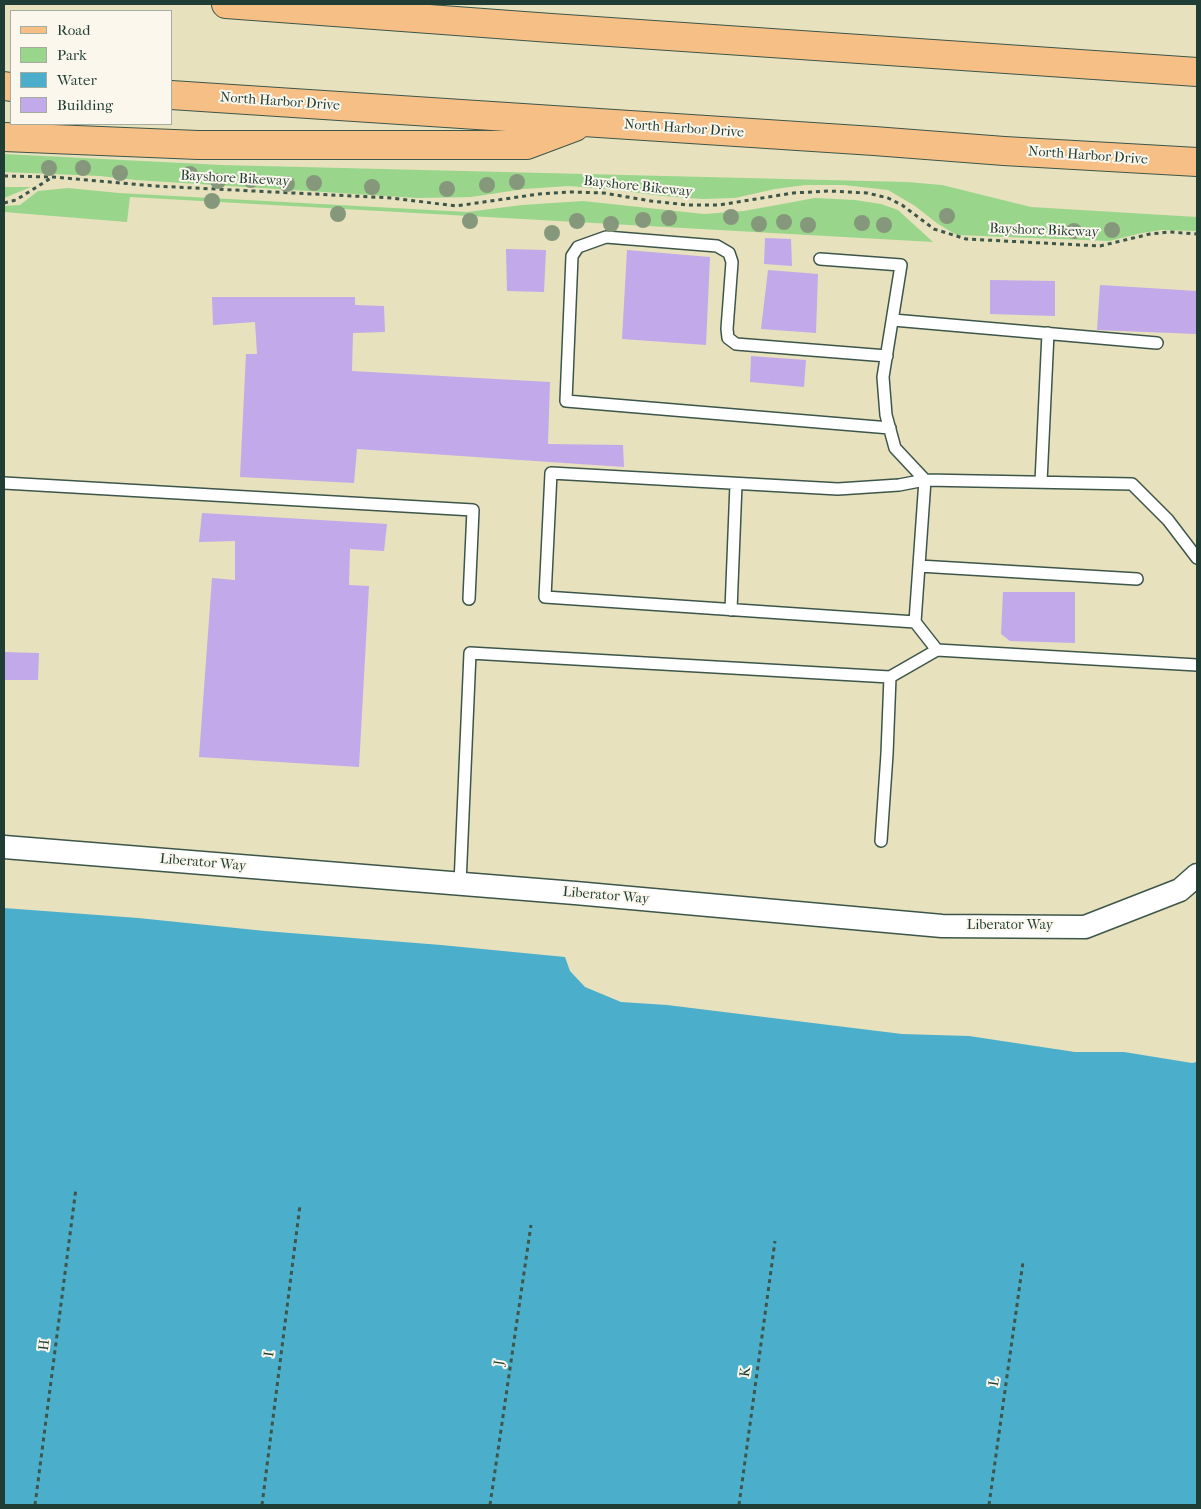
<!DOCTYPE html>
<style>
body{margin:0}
#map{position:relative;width:1201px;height:1509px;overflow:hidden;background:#e7e1be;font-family:"IM FELL French Canon",serif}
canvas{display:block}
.frame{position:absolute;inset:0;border:5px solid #1f3d34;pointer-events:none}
.legend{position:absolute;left:10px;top:10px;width:162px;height:115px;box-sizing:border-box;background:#fbf7ec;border:1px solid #a3ada2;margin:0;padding:6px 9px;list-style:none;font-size:15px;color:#1f3d34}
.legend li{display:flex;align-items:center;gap:10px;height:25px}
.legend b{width:25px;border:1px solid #a3ada2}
</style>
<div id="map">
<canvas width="1201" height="1509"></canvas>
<div class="frame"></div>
<ul class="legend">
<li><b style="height:6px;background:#f5bf86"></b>Road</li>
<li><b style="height:14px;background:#99d68b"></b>Park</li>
<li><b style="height:14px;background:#4bafcb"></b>Water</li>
<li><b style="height:14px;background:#c2a9e9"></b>Building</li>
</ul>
</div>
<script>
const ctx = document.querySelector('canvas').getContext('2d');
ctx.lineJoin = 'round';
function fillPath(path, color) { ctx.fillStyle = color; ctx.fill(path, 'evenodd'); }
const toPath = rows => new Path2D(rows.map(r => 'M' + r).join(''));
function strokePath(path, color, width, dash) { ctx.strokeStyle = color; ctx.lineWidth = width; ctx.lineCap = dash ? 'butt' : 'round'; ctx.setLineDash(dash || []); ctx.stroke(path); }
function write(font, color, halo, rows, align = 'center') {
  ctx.font = font + ' "IM FELL French Canon",serif'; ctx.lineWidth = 4; ctx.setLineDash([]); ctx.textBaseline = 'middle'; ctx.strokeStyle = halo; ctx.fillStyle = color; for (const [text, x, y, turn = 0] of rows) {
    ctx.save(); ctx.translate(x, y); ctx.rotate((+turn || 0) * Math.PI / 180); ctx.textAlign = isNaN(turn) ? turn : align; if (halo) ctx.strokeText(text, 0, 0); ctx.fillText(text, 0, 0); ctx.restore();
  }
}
const green = toPath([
 [4,154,222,165,907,182,942,185,1031,207,1197,217,1197,231,1161,230,1142,233,1109,241,957,235,938,224,915,206,888,190,844,185,805,185,775,189,735,198,702,199,663,196,616,190,569,186,524,189,471,197,417,198,136,180,100,176,4,172],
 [4,187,31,187,4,198],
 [68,188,119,193,467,212,522,205,583,201,704,214,744,211,815,198,855,200,881,204,898,210,933,242,130,197,127,222,4,212,4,206,20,205,38,191]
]);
const water = toPath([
 [4,904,613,954,1186,994,1197,989,1197,1505,4,1505]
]);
const pier = toPath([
 [4,901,613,951,1185,992,1197,986,1197,1062,1192,1063,1124,1052,1075,1052,969,1036,902,1034,667,1005,621,1002,585,987,570,971,565,957,441,945,265,931,138,918,4,908]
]);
const building = toPath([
 [765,238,791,239,792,266,764,264],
 [506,249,546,250,544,292,507,291],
 [627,250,710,257,706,345,622,339],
 [768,270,818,274,816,333,761,329],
 [990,280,1055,281,1055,316,990,314],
 [1100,285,1197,291,1197,334,1097,330],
 [212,297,355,297,355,305,384,306,385,332,353,333,352,371,550,382,548,444,623,445,624,467,357,449,354,483,240,477,246,354,257,354,255,322,213,325],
 [751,356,806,360,804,387,750,382],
 [202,513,387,524,384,551,350,549,349,585,369,586,359,767,199,757,212,578,235,580,235,541,199,542],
 [1003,592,1075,592,1075,643,1010,641,1001,634],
 [4,652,39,653,38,680,4,680]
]);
const path = toPath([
 [4,176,53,177,155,186,392,198,456,206,539,194,570,192,604,193,651,201,688,205,719,205,793,193,829,191,867,193,888,198,902,205,934,229,966,239,1100,246,1150,234,1170,232,1197,234],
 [4,203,16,200,51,178],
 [35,1505,76,1188],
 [262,1505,300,1205],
 [490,1505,531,1225],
 [739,1505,775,1241],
 [989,1505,1023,1262]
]);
const service = toPath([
 [820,259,901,265,883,377,886,415,895,448,925,480,915,622],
 [893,320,1157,343],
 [887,356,736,344,728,338,727,329,732,262,729,253,717,246,606,237,578,247,572,256,566,401,890,428],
 [1041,482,1048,333],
 [4,483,473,510,469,599],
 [919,566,1137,579],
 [731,610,736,484],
 [937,650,915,622,545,597,551,473,838,489,899,485,925,480,1132,484,1168,520,1197,558],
 [881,841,887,754,890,677,937,650,1197,665],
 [460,884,470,653,890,677]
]);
const minor = toPath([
 [4,847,575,893,942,926,1085,927,1180,890,1197,875]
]);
const primary = toPath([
 [226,4,551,28,1197,72],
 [4,86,11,87],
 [171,95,874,141,1004,151,1197,162],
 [4,137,198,145,527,145,575,127,577,125]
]);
const trees = [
 [49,168],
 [83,168],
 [120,173],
 [190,174],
 [251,180],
 [218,181],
 [517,182],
 [314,183],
 [287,184],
 [487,185],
 [372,187],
 [447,189],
 [212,201],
 [338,214],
 [947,216],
 [731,217],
 [669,218],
 [643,220],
 [470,221],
 [577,221],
 [784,222],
 [862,223],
 [611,224],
 [759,224],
 [808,225],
 [884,225],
 [1112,230],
 [1074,231],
 [552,233]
];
const streetNames = [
 ["North Harbor Drive",280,102,4],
 ["North Harbor Drive",684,129,4],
 ["North Harbor Drive",1088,156,4],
 ["Bayshore Bikeway",235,179,3],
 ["Bayshore Bikeway",638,187,6],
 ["Bayshore Bikeway",1044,231,2],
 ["Liberator Way",203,863,5],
 ["Liberator Way",606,896,5],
 ["Liberator Way",1010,926],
 ["H",45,1345,-83],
 ["I",270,1354,-83],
 ["J",500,1363,-82],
 ["K",746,1372,-82],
 ["L",995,1382,-82]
];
fillPath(green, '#99d68b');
fillPath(water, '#4bafcb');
fillPath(pier, '#e7e1be');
fillPath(building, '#c2a9e9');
strokePath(service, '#3d5649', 14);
strokePath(minor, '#3d5649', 25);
strokePath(primary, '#3d5649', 30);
strokePath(path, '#3d5649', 3, [4, 4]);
strokePath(service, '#fff', 11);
strokePath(minor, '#fff', 22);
strokePath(primary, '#f5bf86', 28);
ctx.fillStyle = '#86987b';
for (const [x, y] of trees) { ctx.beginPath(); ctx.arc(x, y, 8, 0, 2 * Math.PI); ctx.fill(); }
write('14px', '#1f3d34', '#fbf7ec', streetNames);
</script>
